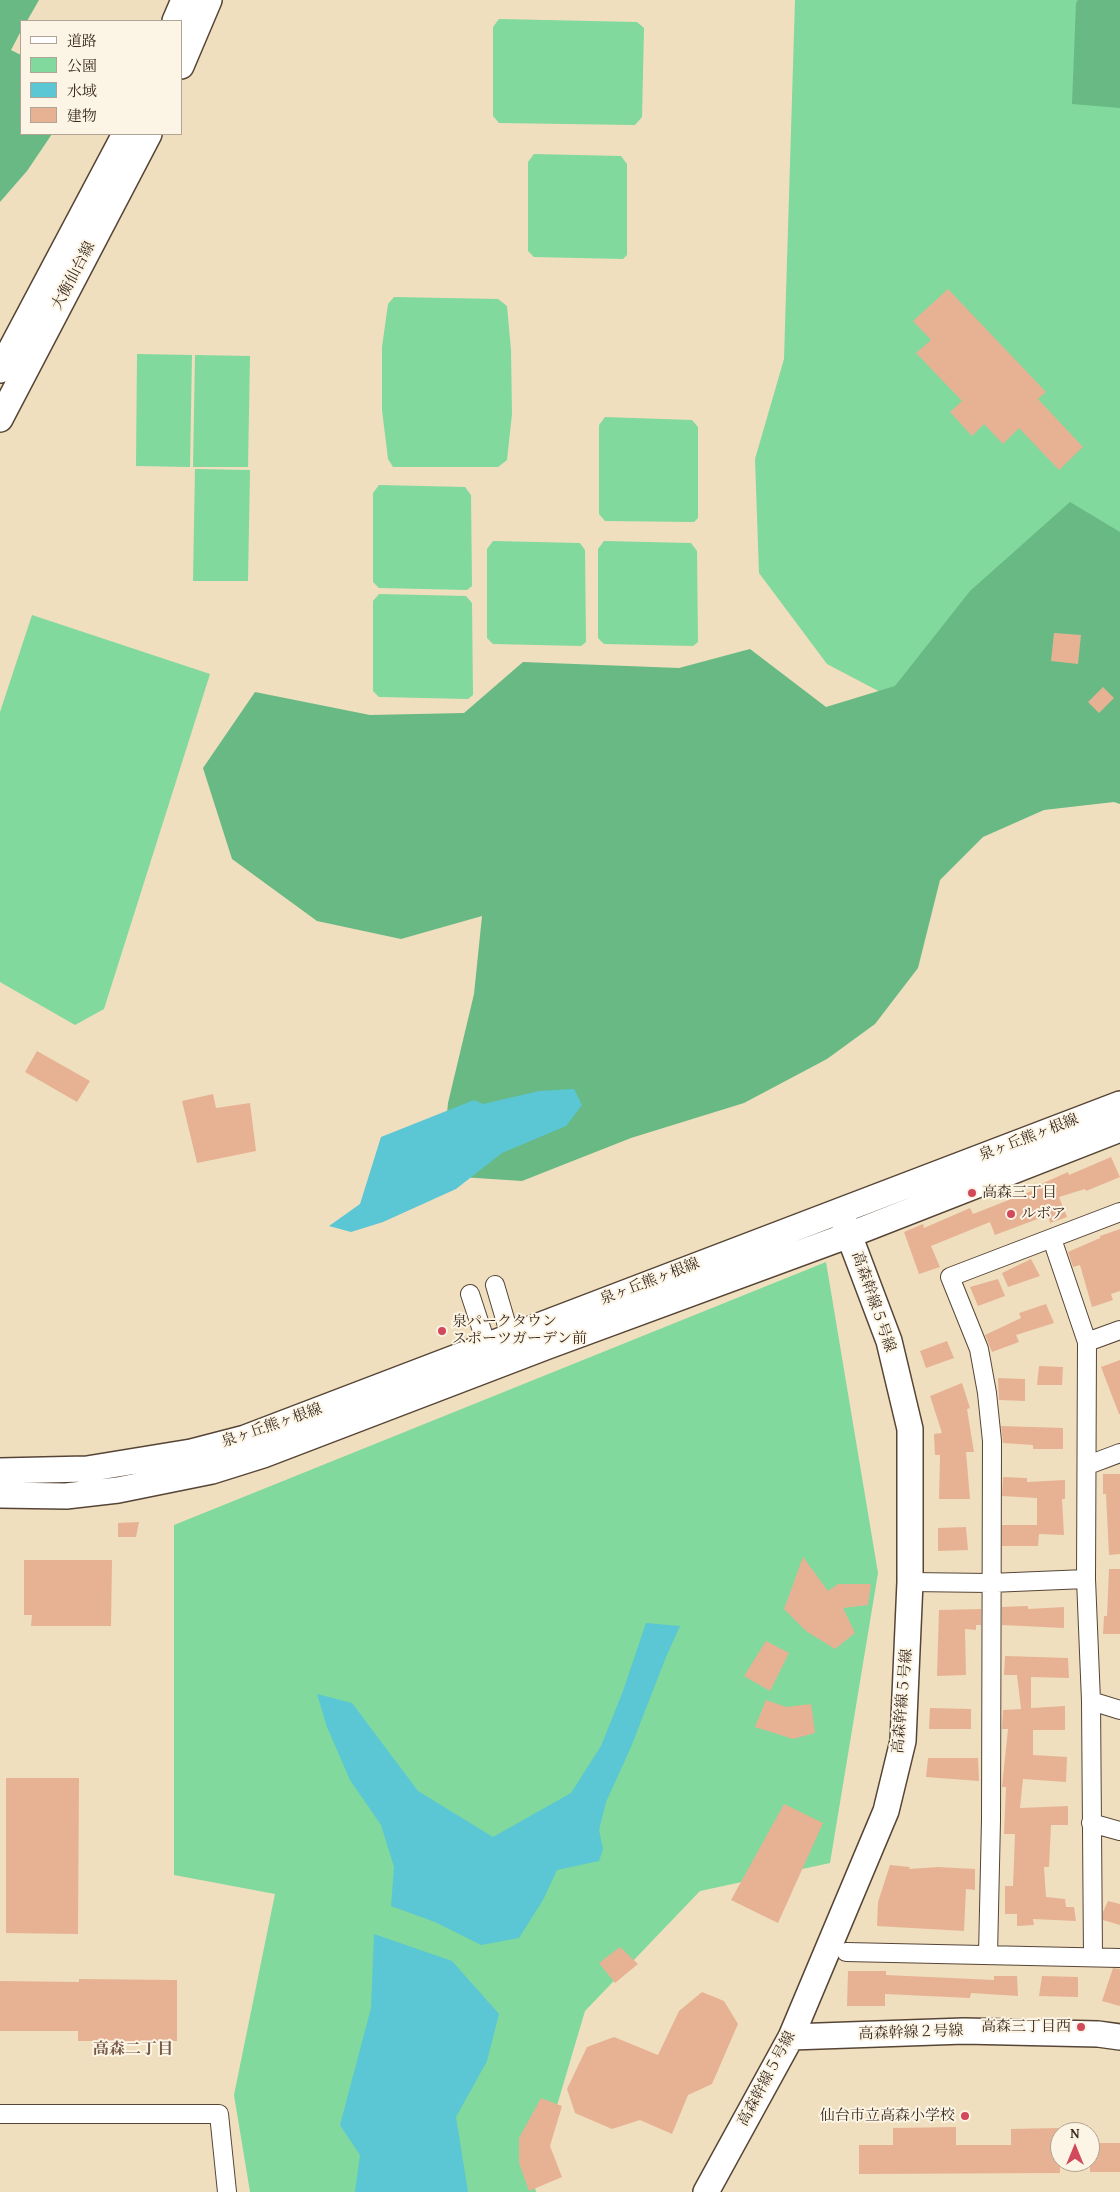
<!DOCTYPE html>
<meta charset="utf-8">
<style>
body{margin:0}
#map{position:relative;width:1120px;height:2192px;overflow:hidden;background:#efdfbe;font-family:"Gentium Book Plus","Noto Serif JP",serif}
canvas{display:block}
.legend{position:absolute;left:20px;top:20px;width:162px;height:115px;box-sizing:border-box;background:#fcf5e5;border:1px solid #afa495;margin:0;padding:6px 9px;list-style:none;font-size:15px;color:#3b2a1e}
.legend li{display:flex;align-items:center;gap:10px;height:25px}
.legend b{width:25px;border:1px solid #afa495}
.north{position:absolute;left:1050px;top:2122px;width:50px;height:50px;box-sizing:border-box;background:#fcf5e5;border:1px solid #afa495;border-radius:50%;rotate:0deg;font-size:14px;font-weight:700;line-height:20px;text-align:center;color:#3b2a1e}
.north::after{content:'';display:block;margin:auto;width:18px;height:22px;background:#d1495b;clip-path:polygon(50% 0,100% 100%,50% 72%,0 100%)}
</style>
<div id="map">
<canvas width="1120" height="2192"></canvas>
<ul class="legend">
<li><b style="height:6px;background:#fff"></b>道路</li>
<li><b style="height:14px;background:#81d99d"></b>公園</li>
<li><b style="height:14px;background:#5bc6d4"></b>水域</li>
<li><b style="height:14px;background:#e6b293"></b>建物</li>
</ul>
<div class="north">N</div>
</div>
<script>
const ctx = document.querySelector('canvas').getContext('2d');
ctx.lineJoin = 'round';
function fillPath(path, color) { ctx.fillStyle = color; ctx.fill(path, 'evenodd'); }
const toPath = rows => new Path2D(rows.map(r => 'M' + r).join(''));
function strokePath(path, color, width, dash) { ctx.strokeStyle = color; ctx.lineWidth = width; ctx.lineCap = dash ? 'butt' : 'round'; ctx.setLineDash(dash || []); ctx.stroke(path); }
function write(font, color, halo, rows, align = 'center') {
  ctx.font = font + ' "Gentium Book Plus","Noto Serif JP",serif'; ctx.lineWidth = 4; ctx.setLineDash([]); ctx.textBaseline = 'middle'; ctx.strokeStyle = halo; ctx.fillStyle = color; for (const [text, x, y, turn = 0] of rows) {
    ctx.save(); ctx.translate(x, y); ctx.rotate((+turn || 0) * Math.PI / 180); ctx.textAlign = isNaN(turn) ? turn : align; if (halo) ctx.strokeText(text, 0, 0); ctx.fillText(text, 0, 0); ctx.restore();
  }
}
const green = toPath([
 [795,0,1120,0,1120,745,924,715,827,664,759,573,755,459,784,359],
 [499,19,637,22,644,28,642,117,635,125,499,123,493,116,493,27],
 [534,154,621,156,627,164,627,255,623,259,534,257,528,251,528,162],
 [394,297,498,299,507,306,511,350,512,414,507,460,498,467,393,467,388,459,382,410,382,347,388,304],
 [137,354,192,355,190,467,136,466],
 [195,355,250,356,248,467,193,467],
 [605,417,692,420,698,427,698,518,694,522,605,521,599,514,599,425],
 [195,469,250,470,248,581,193,581],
 [379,485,465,487,471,495,472,586,467,590,379,588,373,582,373,493],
 [493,541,580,543,585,550,586,642,581,646,493,644,487,638,487,549],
 [604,541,691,543,697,551,698,642,693,646,604,644,598,638,598,549],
 [379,594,466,596,472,603,473,695,468,699,379,697,373,691,373,601],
 [32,615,210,674,104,1009,75,1025,0,982,0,712],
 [826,1262,878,1573,830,1863,700,1891,585,2011,534,2183,536,2192,250,2192,234,2095,275,1894,174,1875,174,1525]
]);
const forest = toPath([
 [0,0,39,0,27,21,21,21,21,31,11,50,21,55,21,134,52,134,27,171,0,202],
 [1078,0,1120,0,1120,108,1072,104,1076,3],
 [1070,502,1120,532,1120,804,1114,802,1044,810,983,837,940,880,918,968,875,1024,827,1059,744,1103,631,1138,522,1181,461,1177,443,1156,448,1103,474,994,482,916,401,939,317,921,232,859,203,768,255,692,370,715,464,713,523,662,679,668,750,649,826,707,895,686,970,591]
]);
const water = toPath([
 [574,1089,582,1105,566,1126,502,1153,456,1189,383,1222,351,1232,329,1226,360,1204,381,1137,474,1100,483,1104,539,1091],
 [646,1623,680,1626,666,1657,631,1747,606,1802,599,1830,603,1849,599,1861,557,1870,543,1900,519,1938,481,1945,435,1922,391,1906,394,1867,381,1825,350,1780,327,1727,317,1694,352,1703,418,1791,493,1837,571,1793,601,1746,623,1691],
 [374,1934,452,1961,499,2014,487,2061,456,2117,468,2192,355,2192,360,2155,340,2125,371,2008]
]);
const building = toPath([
 [948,289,1046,392,1038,399,1083,447,1059,470,1019,428,1003,444,984,424,972,436,950,412,962,401,916,353,931,340,913,321],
 [1054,633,1081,635,1078,664,1051,661],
 [1103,687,1114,698,1099,713,1088,702],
 [37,1051,90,1081,77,1102,25,1072],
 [213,1094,216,1108,250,1103,256,1151,197,1163,182,1101],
 [1111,1157,1120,1177,1086,1191,1085,1189,1059,1197,1067,1217,1050,1223,1048,1215,995,1235,990,1222,931,1246,940,1267,919,1274,904,1232,923,1224,924,1228,970,1208,973,1214,1042,1187,1041,1184,1068,1172,1069,1175],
 [1120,1229,1120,1291,1111,1294,1113,1300,1092,1307,1080,1265,1073,1267,1068,1252,1100,1238,1100,1236],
 [1031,1259,1040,1276,1008,1287,1002,1273],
 [998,1279,1005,1296,978,1306,970,1287],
 [1046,1304,1054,1323,1016,1335,1019,1342,992,1352,985,1335,1021,1318,1019,1313],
 [947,1341,954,1358,926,1368,920,1351],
 [1120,1360,1120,1414,1119,1414,1101,1367],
 [1039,1366,1063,1367,1062,1385,1037,1385],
 [998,1378,1025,1379,1025,1401,999,1400],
 [962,1383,970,1408,967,1409,974,1452,966,1452,970,1499,939,1499,940,1455,935,1455,934,1434,942,1433,930,1396],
 [1001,1426,1063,1428,1063,1449,1033,1449,1033,1445,1003,1443],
 [1103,1474,1120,1474,1120,1554,1109,1555,1106,1494,1103,1494],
 [1003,1477,1027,1478,1027,1482,1065,1480,1065,1499,1062,1499,1064,1535,1039,1534,1038,1546,1002,1546,1002,1525,1037,1525,1037,1498,1002,1496],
 [139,1522,136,1537,118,1537,118,1523],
 [966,1527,968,1550,938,1551,938,1528],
 [803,1557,828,1591,838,1584,871,1584,868,1605,843,1608,855,1633,835,1649,806,1631,784,1609],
 [24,1560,112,1560,111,1626,31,1626,32,1615,24,1615],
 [1109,1569,1120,1569,1120,1634,1103,1634,1104,1616,1107,1616],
 [1028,1606,1028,1609,1064,1607,1064,1628,1002,1625,1002,1607],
 [981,1609,981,1625,976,1625,976,1630,965,1629,966,1675,937,1676,939,1610],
 [766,1641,789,1653,770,1691,744,1676],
 [1005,1656,1068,1658,1069,1678,1031,1677,1031,1708,1065,1706,1065,1730,1033,1730,1033,1755,1067,1757,1066,1782,1023,1779,1020,1808,1068,1806,1068,1825,1051,1825,1049,1867,1044,1867,1046,1897,1065,1899,1066,1907,1074,1907,1076,1921,1033,1919,1034,1925,1017,1926,1017,1914,1005,1914,1005,1886,1013,1886,1015,1834,1004,1834,1006,1787,1002,1787,1008,1729,1002,1729,1003,1710,1021,1709,1017,1675,1004,1675],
 [766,1700,786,1707,811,1704,815,1733,793,1739,755,1727],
 [930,1708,971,1709,971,1729,929,1729],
 [928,1758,978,1758,979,1781,926,1777],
 [6,1778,79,1778,78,1934,6,1933],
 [784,1804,823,1823,778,1923,731,1900],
 [890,1865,910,1867,909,1869,938,1867,975,1869,975,1890,966,1889,964,1931,877,1926,878,1902],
 [1108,1901,1120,1904,1120,1925,1103,1920,1103,1912],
 [620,1947,638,1964,615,1983,599,1963],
 [1113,1968,1120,1969,1120,2006,1102,2001],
 [848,1971,886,1971,886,1975,994,1980,994,1976,1017,1976,1018,1996,971,1993,970,1998,885,1994,885,2006,847,2006],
 [1042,1976,1078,1977,1078,1997,1039,1996],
 [79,1979,177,1980,177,2041,78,2041,78,2031,0,2031,0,1981,79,1982],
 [702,1992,724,2001,738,2024,712,2084,688,2095,672,2134,640,2120,612,2129,575,2113,567,2089,587,2047,614,2037,658,2055,679,2011],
 [541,2098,562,2106,550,2146,562,2177,529,2191,519,2163,519,2138],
 [956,2127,956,2145,1011,2145,1011,2129,1060,2128,1060,2173,859,2174,859,2145,893,2145,893,2128],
 [1090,2143,1120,2143,1120,2172,1090,2172]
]);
const street = toPath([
 [1052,1239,1087,1342,1086,1579,1091,1701,1093,1957],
 [495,1285,510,1336],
 [470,1294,490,1355],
 [1087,1342,1120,1330],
 [1088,1465,1120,1453],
 [910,1582,990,1583,1086,1579],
 [1091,1701,1120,1710],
 [1091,1823,1120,1831],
 [846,1952,1120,1958],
 [988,1955,991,1820,992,1441,987,1393,979,1349,950,1277,1120,1212],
 [0,2114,219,2114,227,2192]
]);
const secondary = toPath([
 [175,21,184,0],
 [181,66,209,0],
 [0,370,125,134],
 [0,419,149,134],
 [0,1471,87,1469,191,1452,245,1438,1120,1104],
 [0,1495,66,1496,118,1490,212,1471,263,1455,548,1346,849,1235,1120,1129],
 [791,2037,964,2031,1098,2034,1120,2037],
 [706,2192,791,2037,886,1811,903,1741,910,1582,910,1429,889,1341,843,1219]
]);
const markers = [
 [972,1193,5,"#d1495b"],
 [1011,1214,5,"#d1495b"],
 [442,1331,5,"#d1495b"],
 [1081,2027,5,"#d1495b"],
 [965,2116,5,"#d1495b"]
];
const streetNames = [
 ["大衡仙台線",74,276,-62],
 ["泉ヶ丘熊ヶ根線",1029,1138,-21],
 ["泉ヶ丘熊ヶ根線",650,1282,-21],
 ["高森幹線５号線",873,1302,71],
 ["泉ヶ丘熊ヶ根線",272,1426,-19],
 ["高森幹線５号線",903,1701,-85],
 ["高森幹線２号線",911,2033,-2],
 ["高森幹線５号線",767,2079,-62]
];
const poiNames = [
 ["高森三丁目",982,1193],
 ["ルボア",1021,1214],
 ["泉パークタウン",452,1322],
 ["スポーツガーデン前",452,1339],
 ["高森三丁目西",1071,2027,"right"],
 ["仙台市立高森小学校",955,2116,"right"]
];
const neighbourhoodNames = [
 ["高森二丁目",133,2050]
];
fillPath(green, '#81d99d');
fillPath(forest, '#68b984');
fillPath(water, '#5bc6d4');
fillPath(building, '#e6b293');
strokePath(street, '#564536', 20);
strokePath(secondary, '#564536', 28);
strokePath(street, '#fff', 18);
strokePath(secondary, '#fff', 25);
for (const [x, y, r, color] of markers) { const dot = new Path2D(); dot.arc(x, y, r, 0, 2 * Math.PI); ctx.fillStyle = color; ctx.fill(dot); strokePath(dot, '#fcf5e5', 2); }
write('15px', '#3b2a1e', '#fcf5e5', streetNames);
write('15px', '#3b2a1e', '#fcf5e5', poiNames, 'left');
write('bold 16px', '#775a47', '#fcf5e5', neighbourhoodNames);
</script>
